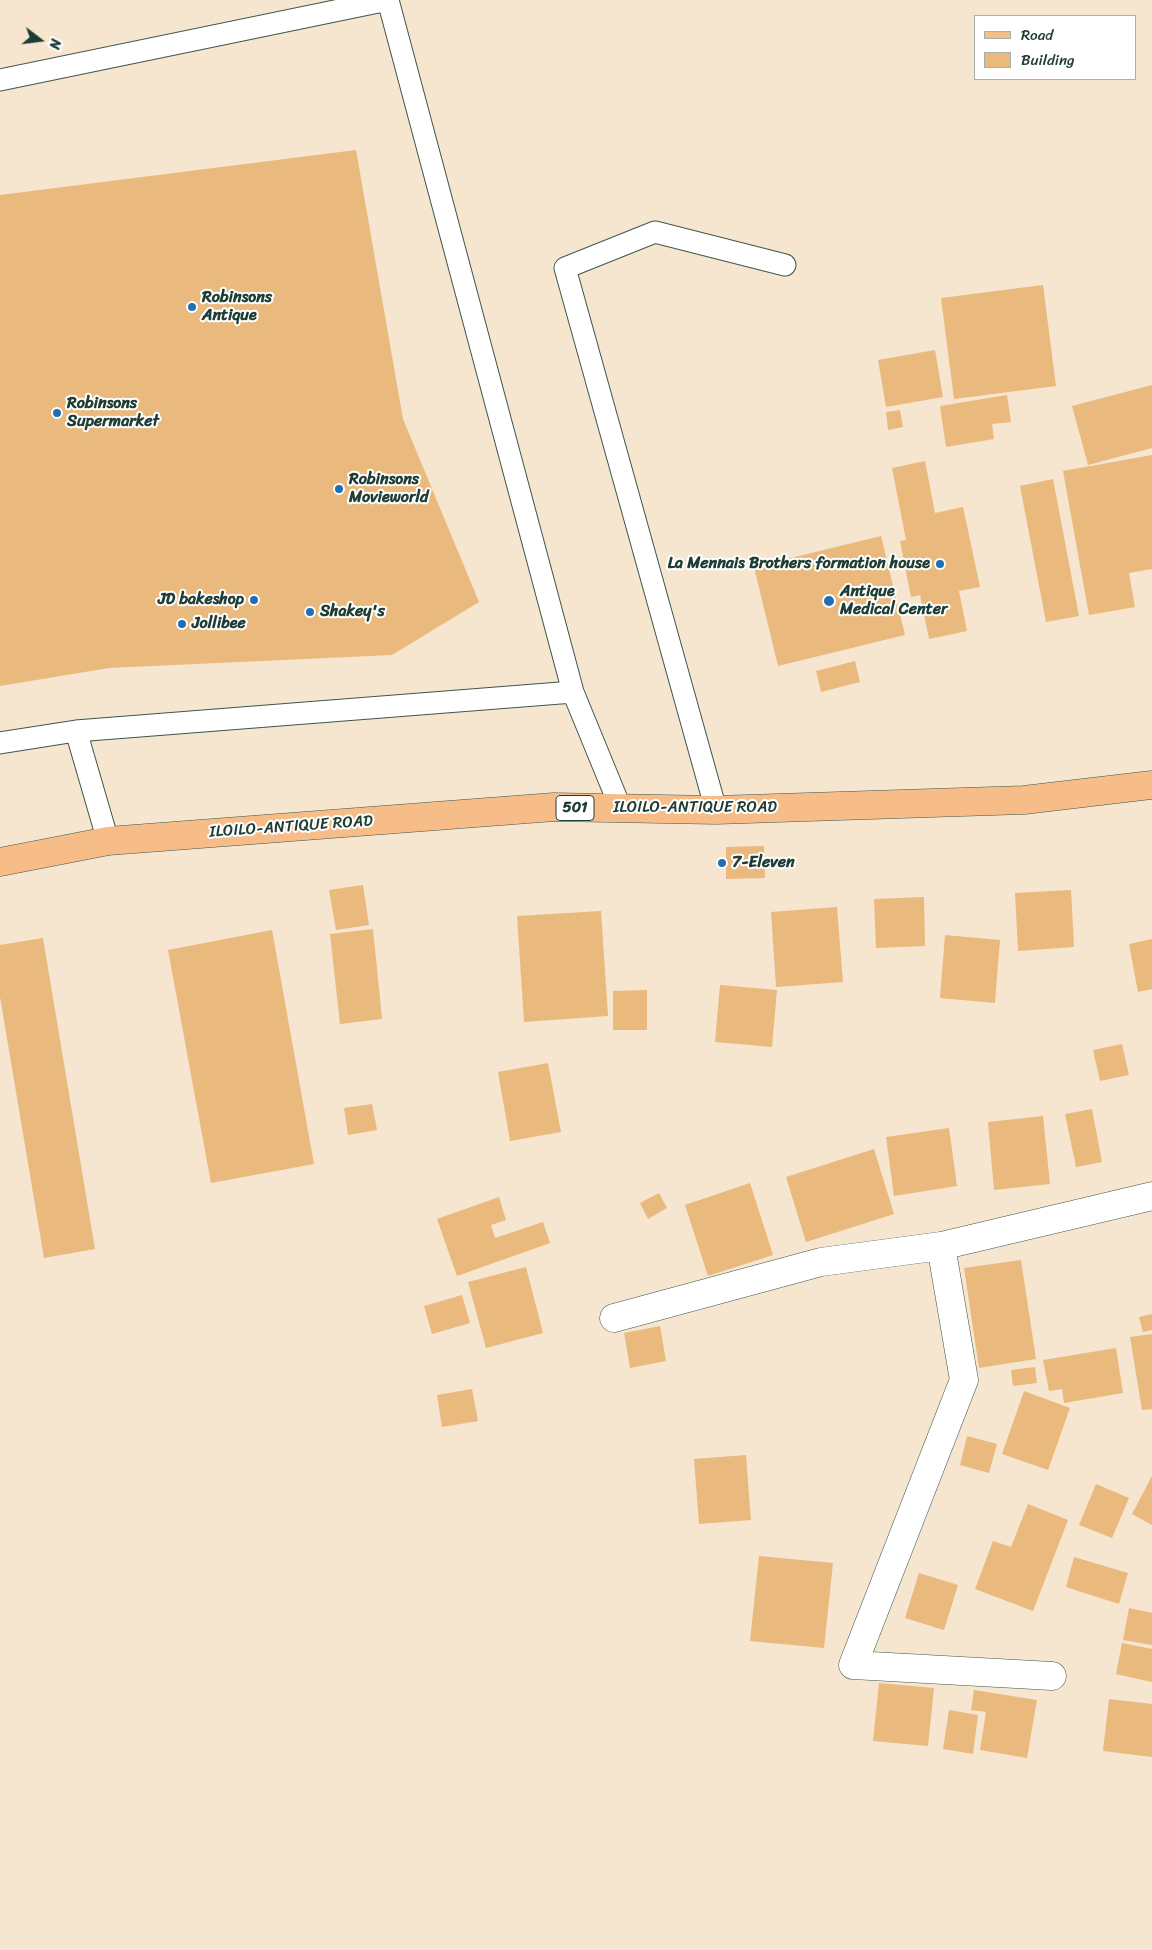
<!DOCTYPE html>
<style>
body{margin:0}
#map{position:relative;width:1152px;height:1950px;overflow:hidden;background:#f6e5cf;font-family:Sriracha,sans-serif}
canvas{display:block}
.legend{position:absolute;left:974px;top:15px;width:162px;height:65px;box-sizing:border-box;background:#fff;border:1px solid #a5b1ae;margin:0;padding:6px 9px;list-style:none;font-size:15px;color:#1f3d34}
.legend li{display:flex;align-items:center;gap:10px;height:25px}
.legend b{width:25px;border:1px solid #a5b1ae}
.north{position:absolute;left:15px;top:15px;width:50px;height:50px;-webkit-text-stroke:4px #fff;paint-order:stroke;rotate:105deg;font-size:14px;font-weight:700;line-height:20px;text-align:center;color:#1f3d34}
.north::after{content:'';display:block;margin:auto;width:18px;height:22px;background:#1f3d34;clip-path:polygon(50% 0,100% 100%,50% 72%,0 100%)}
</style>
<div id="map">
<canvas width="1152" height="1950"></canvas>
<ul class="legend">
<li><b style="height:6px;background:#f7bd88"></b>Road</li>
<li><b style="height:14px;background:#eab97e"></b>Building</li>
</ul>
<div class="north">N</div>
</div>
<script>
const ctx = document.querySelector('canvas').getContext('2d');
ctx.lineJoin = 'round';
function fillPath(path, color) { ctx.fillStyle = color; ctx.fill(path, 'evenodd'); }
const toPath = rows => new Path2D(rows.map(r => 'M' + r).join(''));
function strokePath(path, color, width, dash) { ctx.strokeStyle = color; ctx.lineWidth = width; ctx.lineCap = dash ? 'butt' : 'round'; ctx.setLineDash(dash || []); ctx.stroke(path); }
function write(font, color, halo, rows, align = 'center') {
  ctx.font = font + ' Sriracha,sans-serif'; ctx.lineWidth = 4; ctx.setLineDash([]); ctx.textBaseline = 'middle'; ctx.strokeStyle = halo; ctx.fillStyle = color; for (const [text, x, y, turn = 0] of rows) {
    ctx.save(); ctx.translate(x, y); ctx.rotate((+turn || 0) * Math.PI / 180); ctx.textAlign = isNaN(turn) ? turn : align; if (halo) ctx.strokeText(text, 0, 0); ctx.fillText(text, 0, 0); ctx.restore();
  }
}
const building = toPath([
 [356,150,403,419,479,602,392,655,109,668,0,686,0,195],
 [1043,285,1056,386,954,399,941,298],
 [935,350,943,397,886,407,878,360],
 [1152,385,1152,448,1088,465,1072,406],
 [1007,395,1011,422,992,424,994,439,946,447,940,406],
 [900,410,903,427,888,430,886,412],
 [1152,455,1152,569,1129,573,1135,607,1089,615,1063,471],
 [925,461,935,513,963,507,980,587,959,591,967,631,929,639,920,595,911,597,900,541,906,540,892,468],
 [1053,479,1079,616,1046,622,1020,486],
 [881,536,905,635,778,666,754,567],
 [855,661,860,682,821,692,816,671],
 [764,846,765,878,726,879,726,847],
 [363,885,369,925,336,930,329,890],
 [1071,890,1074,947,1018,951,1015,893],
 [924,897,925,946,876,948,874,899],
 [837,907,843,982,776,987,771,912],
 [601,911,608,1016,524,1022,517,916],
 [373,929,382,1019,340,1024,330,934],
 [272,930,314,1164,211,1183,168,950],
 [945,935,1000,940,995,1003,940,998],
 [43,938,95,1249,44,1258,0,997,0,945],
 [1152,939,1152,989,1138,992,1129,944],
 [720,985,777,990,772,1047,715,1042],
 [647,990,647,1030,613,1030,613,991],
 [1122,1044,1129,1075,1100,1081,1093,1050],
 [548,1063,561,1132,510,1141,498,1072],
 [372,1104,377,1130,348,1135,344,1108],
 [1092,1109,1102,1162,1076,1167,1065,1114],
 [1043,1116,1050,1184,994,1190,988,1122],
 [949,1128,957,1186,894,1196,886,1137],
 [874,1149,894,1214,806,1242,786,1177],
 [750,1183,773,1255,708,1276,685,1205],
 [659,1193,667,1208,648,1219,640,1203],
 [499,1197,506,1220,491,1225,495,1238,543,1222,550,1243,457,1276,437,1219],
 [1021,1260,1036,1359,979,1368,964,1268],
 [526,1267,543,1333,486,1348,468,1282],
 [462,1295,470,1323,432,1334,424,1306],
 [1152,1314,1152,1330,1143,1332,1139,1317],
 [660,1326,666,1361,630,1368,624,1333],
 [1152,1334,1152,1409,1142,1410,1130,1337],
 [1116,1348,1123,1393,1064,1403,1062,1389,1049,1391,1043,1360],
 [1035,1367,1037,1383,1013,1386,1011,1370],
 [472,1389,478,1421,442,1427,437,1395],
 [1024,1391,1070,1408,1048,1470,1002,1454],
 [967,1436,997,1444,989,1473,960,1465],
 [746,1455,751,1520,699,1524,694,1459],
 [1152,1476,1152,1525,1132,1514],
 [1096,1484,1129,1498,1112,1538,1079,1525],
 [1028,1504,1068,1520,1033,1611,975,1589,993,1541,1011,1547],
 [759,1556,833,1563,824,1648,750,1641],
 [1074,1557,1128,1573,1119,1604,1066,1587],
 [919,1573,958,1585,944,1630,905,1618],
 [1129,1608,1152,1613,1152,1645,1123,1640],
 [1122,1643,1152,1649,1152,1682,1116,1674],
 [879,1683,934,1688,928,1746,873,1741],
 [974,1690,1037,1700,1027,1758,980,1750,986,1712,971,1710],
 [1109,1699,1152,1704,1152,1757,1103,1751],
 [949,1710,978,1715,973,1754,943,1749]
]);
const lane = toPath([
 [388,0,573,692,621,809],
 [0,80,388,0],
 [76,731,108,841],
 [0,743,76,731,573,692],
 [716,810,565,268,655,232,785,265]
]);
const street = toPath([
 [614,1318,821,1262,941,1246],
 [1052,1676,853,1665,964,1380,941,1246,1152,1196]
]);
const primary = toPath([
 [0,862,108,841,554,807,716,810,1024,800,1152,785]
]);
const markers = [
 [192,307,5,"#1f6fb2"],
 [57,413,5,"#1f6fb2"],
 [339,489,5,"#1f6fb2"],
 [940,564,5,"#1f6fb2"],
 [254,600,5,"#1f6fb2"],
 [829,601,6,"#1f6fb2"],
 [310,612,5,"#1f6fb2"],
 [182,624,5,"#1f6fb2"],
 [722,863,5,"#1f6fb2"]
];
const shields = [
 [575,808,38]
];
const shieldNames = [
 ["501",575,808]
];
const poiNames = [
 ["Robinsons",202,298],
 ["Antique",202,316],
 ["Robinsons",67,404],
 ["Supermarket",67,422],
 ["Robinsons",349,480],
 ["Movieworld",349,498],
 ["La Mennais Brothers formation house",930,564,"right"],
 ["Antique",840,592],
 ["Medical Center",840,610],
 ["JD bakeshop",244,600,"right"],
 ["Shakey's",320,612],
 ["Jollibee",192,624],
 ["7-Eleven",732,863]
];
const streetNames = [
 ["ILOILO-ANTIQUE ROAD",695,808],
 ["ILOILO-ANTIQUE ROAD",291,827,-4]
];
fillPath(building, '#eab97e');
strokePath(lane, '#3f564b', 23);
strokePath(street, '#3f564b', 29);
strokePath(primary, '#3f564b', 29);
strokePath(lane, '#fff', 21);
strokePath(street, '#fff', 28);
strokePath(primary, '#f7bd88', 28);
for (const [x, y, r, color] of markers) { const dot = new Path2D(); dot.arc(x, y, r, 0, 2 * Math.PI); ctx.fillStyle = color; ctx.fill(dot); strokePath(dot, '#fff', 2); }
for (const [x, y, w] of shields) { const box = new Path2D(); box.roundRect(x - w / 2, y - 12.5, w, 25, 4); ctx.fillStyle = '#fff'; ctx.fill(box); strokePath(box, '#1f3d34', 1); }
write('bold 15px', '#1f3d34', null, shieldNames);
write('bold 16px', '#1f3d34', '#fff', poiNames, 'left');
write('16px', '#1f3d34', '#fff', streetNames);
</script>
